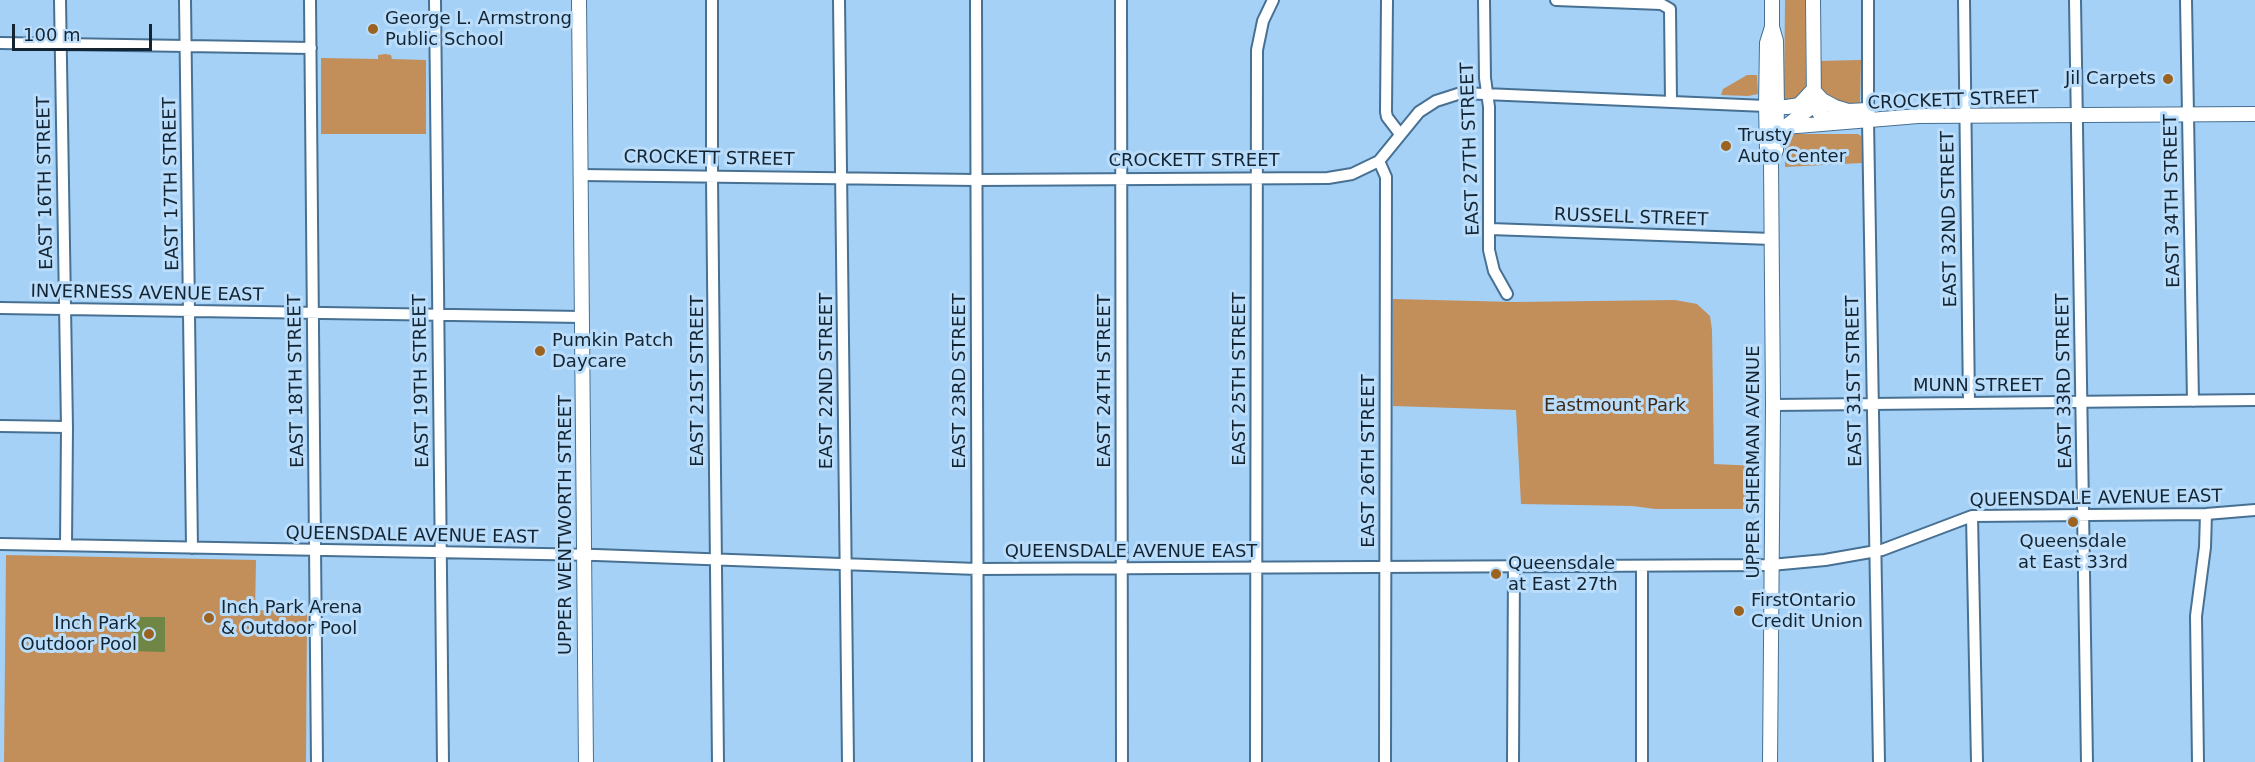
<!DOCTYPE html>
<style>
body{margin:0}
#map{position:relative;width:2255px;height:762px;overflow:hidden;background:#a5d1f7;font-family:"DejaVu Sans",sans-serif}
canvas{display:block}
.scale{position:absolute;left:12px;top:24px;width:140px;height:27px;box-sizing:border-box;border:3px solid #132432;border-top:0;padding-left:8px;font-size:18px;line-height:21px;white-space:nowrap;color:#132432;-webkit-text-stroke:4px #baddfc;paint-order:stroke}
</style>
<div id="map">
<canvas width="2255" height="762"></canvas>
<div class="scale">100 m</div>
</div>
<script>
const ctx = document.querySelector('canvas').getContext('2d');
ctx.lineJoin = 'round';
function fillPath(path, color) { ctx.fillStyle = color; ctx.fill(path, 'evenodd'); }
const toPath = rows => new Path2D(rows.map(r => 'M' + r).join(''));
function strokePath(path, color, width, dash) { ctx.strokeStyle = color; ctx.lineWidth = width; ctx.lineCap = dash ? 'butt' : 'round'; ctx.setLineDash(dash || []); ctx.stroke(path); }
function write(font, color, halo, rows, align = 'center') {
  ctx.font = font + ' "DejaVu Sans",sans-serif'; ctx.lineWidth = 6; ctx.setLineDash([]); ctx.textBaseline = 'middle'; ctx.strokeStyle = halo; ctx.fillStyle = color; for (const [text, x, y, turn = 0] of rows) {
    ctx.save(); ctx.translate(x, y); ctx.rotate((+turn || 0) * Math.PI / 180); ctx.textAlign = isNaN(turn) ? turn : align; if (halo) ctx.strokeText(text, 0, 0); ctx.fillText(text, 0, 0); ctx.restore();
  }
}
const green = toPath([
 [1785,0,1805,0,1806,87,1799,98,1790,101,1784,100],
 [385,54,391,55,392,59,426,60,426,134,321,134,321,58,378,59,378,55],
 [1861,60,1860,103,1857,105,1840,105,1824,94,1818,79,1818,61],
 [1747,75,1757,75,1758,94,1748,96,1721,95,1723,89],
 [1788,134,1858,134,1861,136,1862,163,1785,167,1785,138],
 [1393,299,1515,302,1675,300,1697,304,1710,316,1712,330,1714,464,1758,466,1758,509,1655,509,1633,506,1521,504,1516,410,1393,406],
 [6,555,256,560,255,610,307,612,306,762,4,762]
]);
const water = toPath([
 [133,617,165,617,165,652,132,651]
]);
const minor = toPath([
 [60,0,67,427,66,545],
 [185,0,192,548],
 [310,0,317,762],
 [435,0,443,762],
 [712,0,712,177,718,762],
 [839,0,848,762],
 [976,0,978,762],
 [1121,0,1122,762],
 [1387,0,1386,112,1387,117,1400,134],
 [1484,0,1485,78,1489,107,1489,250,1494,271,1507,294],
 [1556,0,1661,4,1670,9,1671,101],
 [1868,0,1868,121,1879,762],
 [1964,0,1969,403],
 [2075,0,2087,762],
 [2186,0,2193,401],
 [0,43,311,48],
 [1379,161,1386,177,1385,762],
 [581,175,976,180,1328,178,1352,174,1379,161,1419,112,1436,101,1461,93,1766,106],
 [1490,229,1772,239],
 [0,308,582,317],
 [1773,405,2255,400],
 [0,426,67,427],
 [1972,516,1977,762],
 [0,544,596,555,977,569,1771,565,1825,560,1882,550,1972,516,2206,514,2255,510],
 [1256,762,1257,50,1263,21,1273,0],
 [1513,762,1514,566],
 [1642,762,1642,566],
 [2198,762,2196,616,2205,547,2206,514]
]);
const major = toPath([
 [579,0,586,762],
 [1813,0,1814,103,1820,114,1825,118,1839,121],
 [1813,90,1822,100,1835,107,1848,111,1868,110],
 [1767,106,1787,107,1799,105,1813,90],
 [1785,127,1918,116,2255,114],
 [1785,127,1809,109,1812,95],
 [1771,162,1776,150,1777,107,1776,41,1772,27,1772,0],
 [1770,762,1773,405,1771,162,1767,149,1766,106,1767,43,1772,27]
]);
const markers = [
 [373,29,6,"#9c6220"],
 [2168,79,6,"#9c6220"],
 [1726,146,6,"#9c6220"],
 [540,351,6,"#9c6220"],
 [2073,522,6,"#9c6220"],
 [1496,574,6,"#9c6220"],
 [1739,611,6,"#9c6220"],
 [209,618,6,"#9c6220"],
 [149,634,6,"#9c6220"]
];
const poiNames = [
 ["George L. Armstrong",385,19],
 ["Public School",385,40],
 ["Jil Carpets",2156,79,"right"],
 ["Trusty",1738,136],
 ["Auto Center",1738,157],
 ["Pumkin Patch",552,341],
 ["Daycare",552,362],
 ["Queensdale",2073,542,"center"],
 ["at East 33rd",2073,563,"center"],
 ["Queensdale",1508,564],
 ["at East 27th",1508,585],
 ["FirstOntario",1751,601],
 ["Credit Union",1751,622],
 ["Inch Park Arena",221,608],
 ["& Outdoor Pool",221,629],
 ["Inch Park",137,624,"right"],
 ["Outdoor Pool",137,645,"right"]
];
const streetNames = [
 ["CROCKETT STREET",1953,101,-2],
 ["EAST 27TH STREET",1471,149,-92],
 ["CROCKETT STREET",709,159,1],
 ["CROCKETT STREET",1194,161],
 ["EAST 16TH STREET",46,183,-91],
 ["EAST 17TH STREET",172,184,-91],
 ["EAST 34TH STREET",2173,201,-91],
 ["RUSSELL STREET",1631,218,2],
 ["EAST 32ND STREET",1950,219,-91],
 ["INVERNESS AVENUE EAST",147,294,1],
 ["EAST 25TH STREET",1240,379,-90],
 ["EAST 18TH STREET",297,381,-91],
 ["EAST 19TH STREET",422,381,-91],
 ["EAST 21ST STREET",698,381,-90],
 ["EAST 22ND STREET",827,381,-90],
 ["EAST 23RD STREET",960,381,-90],
 ["EAST 24TH STREET",1105,381,-90],
 ["EAST 31ST STREET",1855,381,-91],
 ["EAST 33RD STREET",2065,381,-91],
 ["MUNN STREET",1978,386],
 ["EAST 26TH STREET",1369,461,-90],
 ["UPPER SHERMAN AVENUE",1754,462,-90],
 ["QUEENSDALE AVENUE EAST",2096,499,-1],
 ["UPPER WENTWORTH STREET",566,525,-90],
 ["QUEENSDALE AVENUE EAST",412,536,1],
 ["QUEENSDALE AVENUE EAST",1131,552]
];
const parkNames = [
 ["Eastmount Park",1615,406]
];
fillPath(green, '#c28e5a');
fillPath(water, '#6f8644');
strokePath(minor, '#477092', 14);
strokePath(major, '#477092', 16);
strokePath(minor, '#fff', 10);
strokePath(major, '#fff', 14);
for (const [x, y, r, color] of markers) { const dot = new Path2D(); dot.arc(x, y, r, 0, 2 * Math.PI); ctx.fillStyle = color; ctx.fill(dot); strokePath(dot, '#baddfc', 2); }
write('18px', '#132432', '#baddfc', poiNames, 'left');
write('18px', '#132432', '#baddfc', streetNames);
write('18px', '#402912', '#baddfc', parkNames);
</script>
